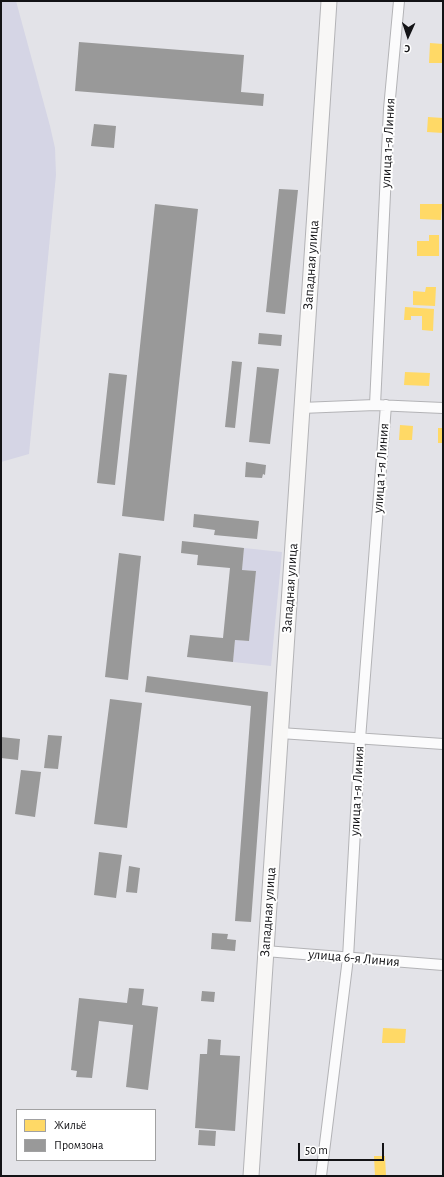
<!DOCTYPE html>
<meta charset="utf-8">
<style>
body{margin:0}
#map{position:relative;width:444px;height:1177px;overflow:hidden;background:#e3e3e8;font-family:"Alegreya Sans",sans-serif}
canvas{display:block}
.frame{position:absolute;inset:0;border:2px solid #131316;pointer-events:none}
.legend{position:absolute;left:16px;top:1109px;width:140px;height:52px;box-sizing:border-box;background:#fff;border:1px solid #a1a1a2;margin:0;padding:5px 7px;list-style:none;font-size:12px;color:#131316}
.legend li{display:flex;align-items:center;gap:8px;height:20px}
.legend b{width:20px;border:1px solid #a1a1a2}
.north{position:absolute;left:388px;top:16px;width:40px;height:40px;-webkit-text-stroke:3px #fff;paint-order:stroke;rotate:183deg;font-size:11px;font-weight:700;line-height:16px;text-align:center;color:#131316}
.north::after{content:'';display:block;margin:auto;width:14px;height:18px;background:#131316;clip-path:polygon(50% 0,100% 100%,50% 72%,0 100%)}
.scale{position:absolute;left:298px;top:1143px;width:86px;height:18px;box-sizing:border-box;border:2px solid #131316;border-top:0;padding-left:5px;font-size:12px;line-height:14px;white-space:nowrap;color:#131316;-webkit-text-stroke:3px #fff;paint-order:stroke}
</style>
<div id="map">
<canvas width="444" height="1177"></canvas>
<div class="frame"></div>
<ul class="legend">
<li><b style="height:11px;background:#ffd966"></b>Жильё</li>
<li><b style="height:11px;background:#999"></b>Промзона</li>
</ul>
<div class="north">С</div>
<div class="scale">50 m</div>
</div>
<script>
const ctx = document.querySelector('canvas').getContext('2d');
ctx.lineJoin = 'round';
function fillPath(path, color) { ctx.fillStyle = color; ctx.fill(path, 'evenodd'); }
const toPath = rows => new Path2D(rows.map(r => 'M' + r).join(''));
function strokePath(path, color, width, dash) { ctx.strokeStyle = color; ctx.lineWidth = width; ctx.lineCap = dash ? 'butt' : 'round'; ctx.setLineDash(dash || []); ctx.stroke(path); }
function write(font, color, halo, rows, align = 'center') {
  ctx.font = font + ' "Alegreya Sans",sans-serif'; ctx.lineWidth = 4; ctx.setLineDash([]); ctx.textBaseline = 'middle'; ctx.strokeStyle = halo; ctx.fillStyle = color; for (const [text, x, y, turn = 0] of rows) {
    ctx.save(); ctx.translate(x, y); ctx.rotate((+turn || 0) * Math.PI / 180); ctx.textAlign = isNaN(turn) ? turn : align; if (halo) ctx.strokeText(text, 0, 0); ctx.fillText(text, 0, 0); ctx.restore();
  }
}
const green = toPath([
 [1,1,16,1,50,126,55,148,56,175,29,454,1,462],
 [244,548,282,552,271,666,233,662,235,640,249,641,256,571,242,570]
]);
const homes = toPath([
 [430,43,443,44,443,63,429,63],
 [428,117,443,118,443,133,427,132],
 [420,204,442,204,441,220,420,219],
 [429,235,439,235,439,256,417,256,417,241,429,241],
 [426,287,436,287,435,306,413,305,413,291,425,292],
 [405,307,434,309,433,331,422,330,422,316,411,316,411,320,404,320],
 [405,372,430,373,429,386,404,385],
 [400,425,413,426,412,440,399,440],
 [438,428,443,428,443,443,438,443],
 [383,1028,406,1029,405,1043,382,1043],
 [374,1156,385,1156,386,1176,375,1176]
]);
const industry = toPath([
 [79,42,244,55,241,92,264,94,263,106,75,91],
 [94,124,116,126,114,148,91,146],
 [279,189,298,190,285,314,266,312],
 [155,204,198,209,164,521,122,516],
 [259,333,282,335,281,346,258,344],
 [232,361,242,362,235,428,225,427],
 [257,367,279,369,270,444,249,442],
 [109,373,127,375,115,485,97,483],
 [246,462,266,465,265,475,263,474,262,478,245,477],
 [194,514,259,521,257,539,214,535,215,530,193,527],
 [182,541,244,548,242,570,256,571,249,641,235,640,233,662,187,657,190,635,223,638,230,568,197,565,198,555,181,553],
 [119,553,141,556,128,680,105,677],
 [147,676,268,692,251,922,235,921,251,706,145,692],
 [110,699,142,703,127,828,94,824],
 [48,735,62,736,58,769,44,768],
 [1,737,20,739,18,760,1,758],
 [21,770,41,772,35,817,15,814],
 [99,852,122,855,116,898,94,895],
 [129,866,140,868,137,893,126,892],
 [212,933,228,934,227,939,236,940,235,951,211,949],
 [129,988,144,989,142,1005,158,1007,148,1090,126,1087,133,1025,99,1021,92,1078,76,1077,77,1071,71,1070,79,998,127,1003],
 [202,991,215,992,214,1002,201,1001],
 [208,1039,221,1040,220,1055,240,1056,235,1131,195,1128,200,1054,207,1054],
 [199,1130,216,1131,215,1146,198,1145]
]);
const street = toPath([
 [375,405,389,109,399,1],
 [301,408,375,405,443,408],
 [280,733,443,744],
 [265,951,443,965],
 [321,1176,348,958,360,739,386,405]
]);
const secondary = toPath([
 [251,1176,329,1]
]);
const streetNames = [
 ["улица 1-я Линия",388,143,-87],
 ["Западная улица",311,265,-86],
 ["улица 1-я Линия",381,468,-86],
 ["Западная улица",290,588,-86],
 ["улица 1-я Линия",357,791,-87],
 ["Западная улица",268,912,-86],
 ["улица 6-я Линия",354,958,5]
];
fillPath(green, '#d5d5e5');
fillPath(homes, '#ffd966');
fillPath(industry, '#999');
strokePath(street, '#b3b3b6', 12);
strokePath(secondary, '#b3b3b6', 17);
strokePath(street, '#fbfbfc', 10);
strokePath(secondary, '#f8f7f6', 15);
write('14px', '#131316', '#fff', streetNames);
</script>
